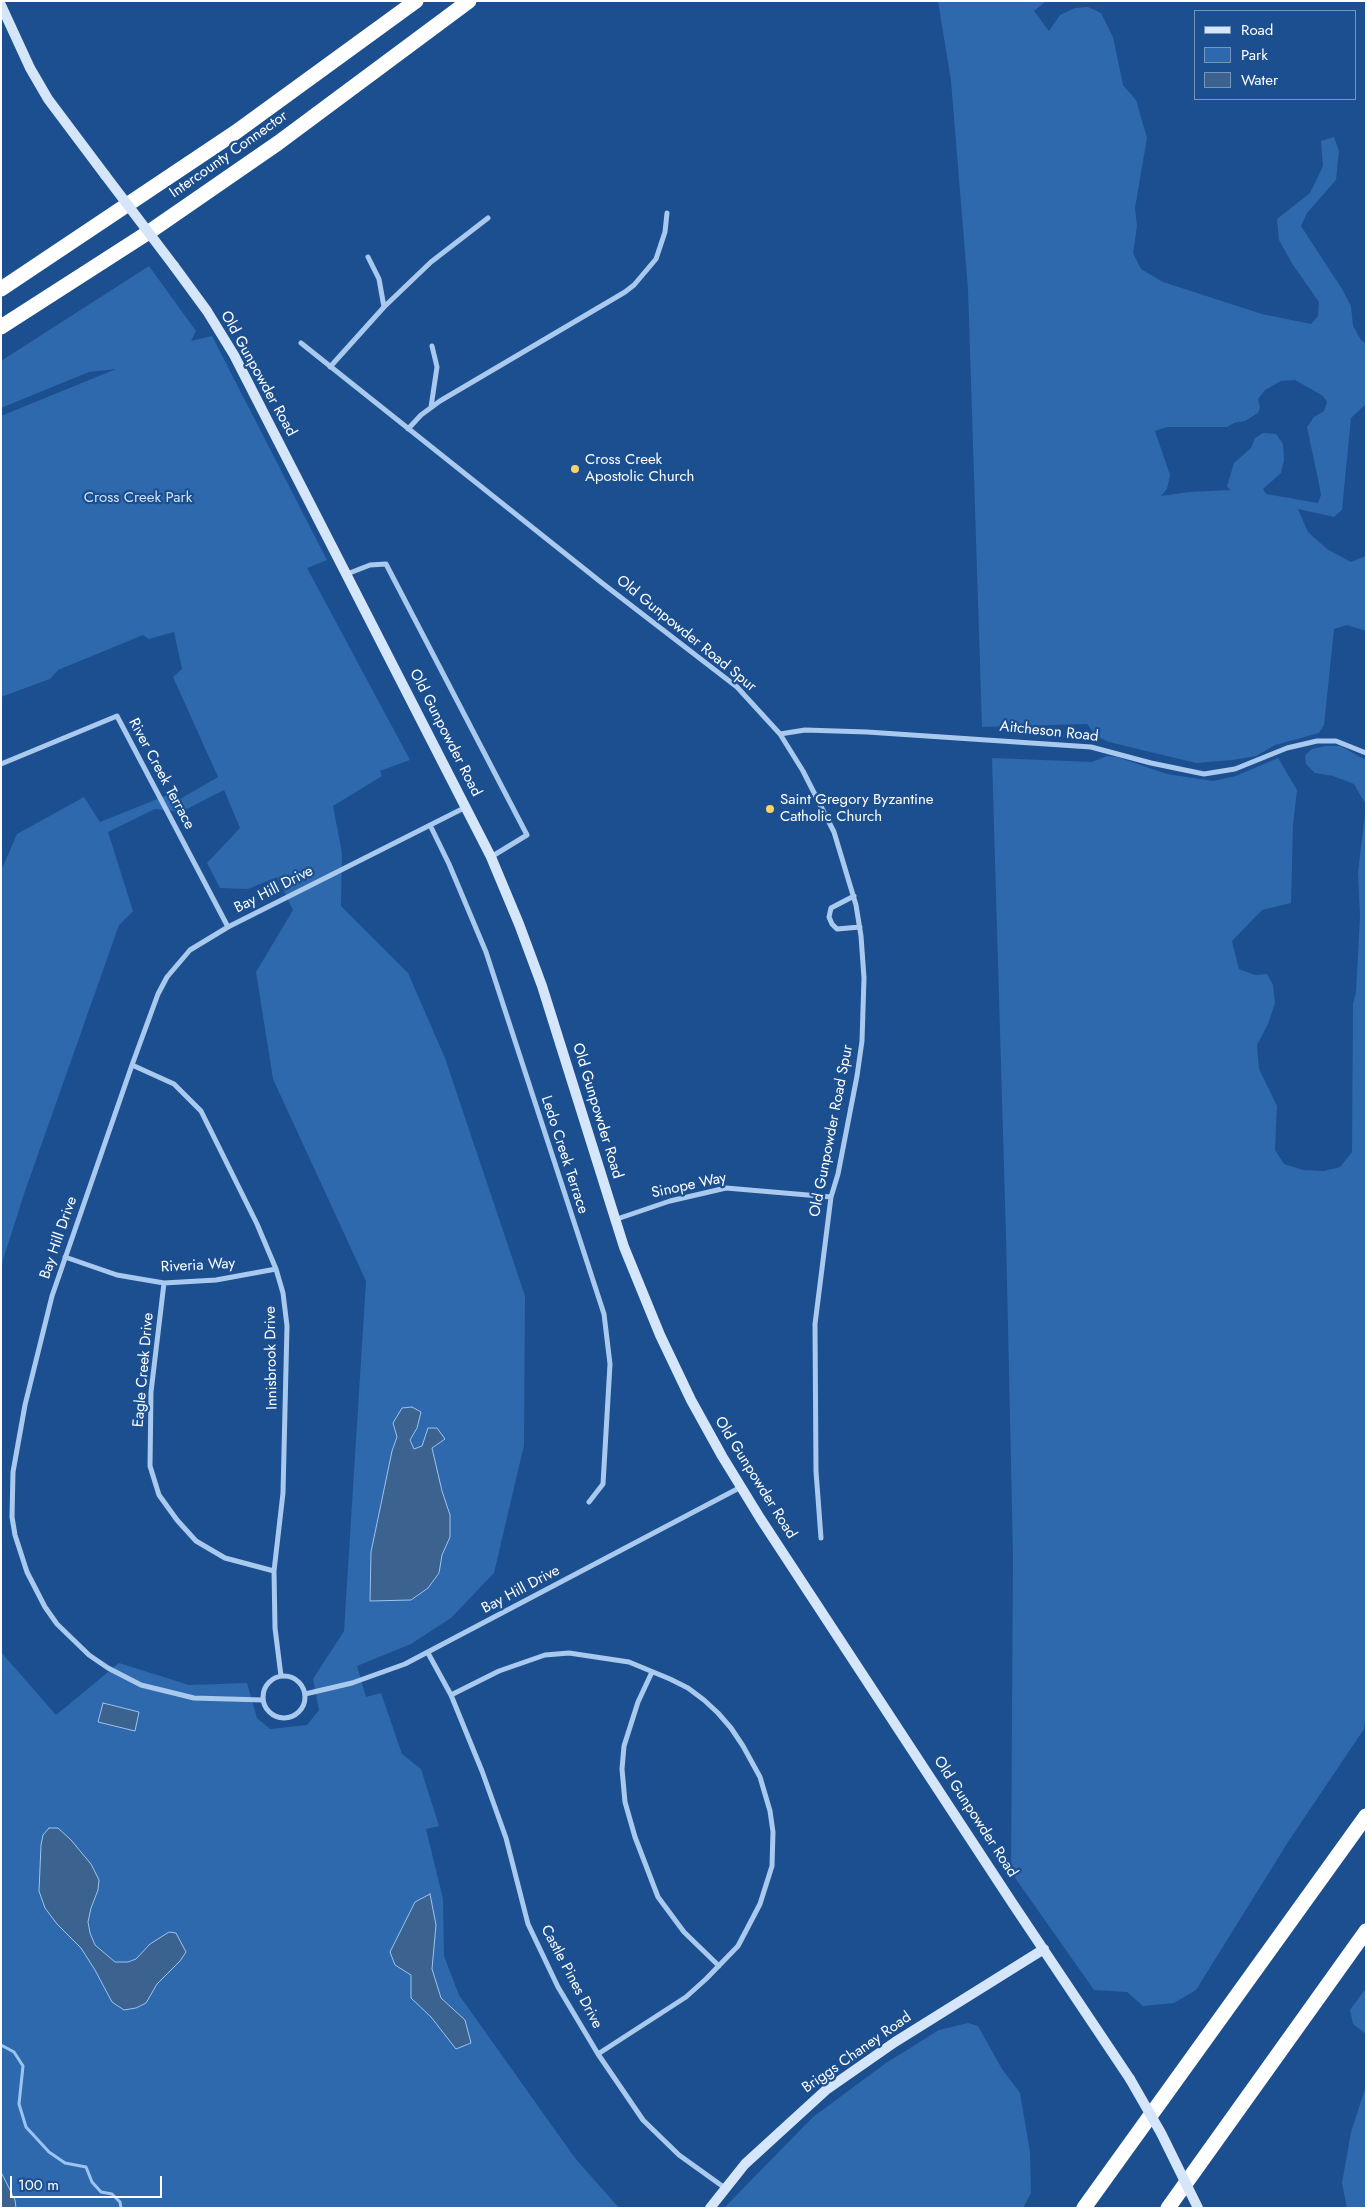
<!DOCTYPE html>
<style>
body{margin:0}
#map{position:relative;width:1367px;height:2209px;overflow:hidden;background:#1b4f8f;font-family:Jost,sans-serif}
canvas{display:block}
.frame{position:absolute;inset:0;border:2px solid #fff;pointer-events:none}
.legend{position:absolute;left:1194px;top:10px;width:162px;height:90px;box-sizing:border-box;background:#1b4f8f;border:1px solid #7695bc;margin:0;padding:6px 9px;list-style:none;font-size:15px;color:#fff}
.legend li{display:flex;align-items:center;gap:10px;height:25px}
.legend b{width:25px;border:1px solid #7695bc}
.scale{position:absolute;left:10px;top:2176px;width:152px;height:22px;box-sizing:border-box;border:2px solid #fff;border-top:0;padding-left:6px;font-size:15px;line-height:18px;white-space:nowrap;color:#fff;-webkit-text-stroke:4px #1b4f8f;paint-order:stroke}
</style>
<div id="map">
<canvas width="1367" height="2209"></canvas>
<div class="frame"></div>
<ul class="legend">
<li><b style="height:6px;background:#d6e6fa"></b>Road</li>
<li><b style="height:14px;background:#2e69ad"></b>Park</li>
<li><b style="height:14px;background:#3c6290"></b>Water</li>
</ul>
<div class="scale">100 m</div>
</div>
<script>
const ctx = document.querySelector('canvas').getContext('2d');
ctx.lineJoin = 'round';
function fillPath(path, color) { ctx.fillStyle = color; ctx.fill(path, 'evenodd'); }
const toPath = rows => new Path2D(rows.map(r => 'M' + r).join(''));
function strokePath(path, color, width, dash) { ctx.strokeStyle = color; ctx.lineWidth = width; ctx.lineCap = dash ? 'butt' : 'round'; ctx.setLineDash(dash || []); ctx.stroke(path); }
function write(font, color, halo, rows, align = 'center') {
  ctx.font = font + ' Jost,sans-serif'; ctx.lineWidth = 4.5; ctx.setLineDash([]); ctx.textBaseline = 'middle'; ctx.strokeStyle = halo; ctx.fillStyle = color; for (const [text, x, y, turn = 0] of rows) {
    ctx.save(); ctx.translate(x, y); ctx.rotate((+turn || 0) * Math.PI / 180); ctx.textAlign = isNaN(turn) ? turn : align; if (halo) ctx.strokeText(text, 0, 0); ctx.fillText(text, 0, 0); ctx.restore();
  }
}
const green = toPath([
 [938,1,1046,1,1034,11,1049,31,1060,15,1075,8,1088,7,1101,13,1113,37,1123,85,1136,100,1147,138,1135,208,1137,226,1133,253,1141,269,1163,282,1262,314,1311,324,1318,316,1319,302,1293,265,1279,240,1277,219,1310,193,1323,166,1321,141,1334,137,1339,151,1336,180,1307,213,1301,226,1342,289,1351,306,1353,326,1361,340,1366,343,1366,404,1351,418,1342,510,1334,517,1298,509,1308,532,1327,549,1351,562,1366,556,1366,631,1347,625,1334,629,1324,725,1319,733,1275,745,1256,756,1233,760,1196,763,1109,742,1096,736,1087,724,982,727,968,289,951,81],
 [1295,380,1323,396,1327,402,1324,411,1314,417,1307,427,1318,479,1321,495,1318,503,1266,494,1263,489,1281,473,1284,460,1283,444,1276,434,1263,433,1255,438,1251,448,1234,463,1227,486,1230,490,1189,492,1161,496,1167,489,1170,475,1155,431,1167,427,1227,427,1234,423,1245,421,1258,413,1260,408,1258,399,1265,390,1281,381],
 [149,266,196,331,191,341,212,336,327,560,307,568,410,760,380,771,382,776,333,806,342,853,341,906,408,973,445,1058,525,1296,524,1445,494,1573,451,1618,411,1644,357,1666,366,1697,381,1693,402,1754,421,1769,439,1826,426,1829,443,1899,444,1956,459,1995,575,2158,619,2208,1,2208,1,1652,56,1715,119,1663,189,1685,247,1683,257,1718,270,1729,307,1725,319,1710,313,1679,344,1631,366,1281,273,1079,256,972,293,910,277,877,248,889,220,888,207,863,240,828,224,790,181,812,155,809,108,832,133,911,119,925,25,1191,1,1266,1,871,17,834,84,797,100,822,170,794,180,799,218,777,173,677,182,669,174,632,149,639,143,635,58,670,50,679,1,697,1,416,116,369,89,372,1,408,1,361],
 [1325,746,1340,746,1366,760,1366,1711,1364,1729,1288,1842,1196,1990,1174,2003,1143,2006,1127,1992,1094,1990,1011,1872,1013,1556,1006,1236,992,758,1092,762,1107,756,1117,757,1167,774,1213,781,1236,776,1278,758,1297,790,1293,825,1291,903,1262,910,1232,941,1239,969,1255,975,1267,974,1273,985,1275,1003,1268,1024,1257,1045,1259,1069,1277,1106,1275,1150,1284,1164,1303,1170,1324,1171,1340,1167,1352,1152,1353,1004,1356,992,1360,916,1358,872,1366,805,1354,784,1333,776,1315,773,1306,764,1305,755,1312,749],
 [1366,1988,1366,2034,1353,2024,1350,2010],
 [968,2023,978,2026,1002,2069,1020,2093,1030,2152,1031,2193,1023,2208,724,2208,813,2117,886,2063,939,2030],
 [1366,2086,1366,2208,1347,2208,1342,2183,1351,2132]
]);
const water = toPath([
 [412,1407,421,1412,417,1428,410,1440,414,1449,422,1446,428,1428,437,1428,445,1439,432,1448,442,1491,450,1515,450,1537,442,1555,439,1573,428,1588,411,1600,370,1601,371,1552,392,1451,397,1437,393,1423,402,1408,412,1407],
 [103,1703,139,1712,135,1731,98,1722,103,1703],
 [49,1828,58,1828,71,1840,91,1864,99,1880,98,1890,91,1908,88,1922,90,1933,95,1945,115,1962,128,1962,136,1959,150,1944,169,1932,176,1933,186,1952,180,1961,157,1984,146,2003,136,2008,124,2010,112,2002,95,1970,81,1948,57,1924,45,1908,39,1891,41,1845,43,1835,49,1828],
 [430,1894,436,1925,432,1969,441,1998,465,2020,471,2043,456,2049,431,2017,411,1998,411,1975,395,1965,390,1952,415,1902,430,1894],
 [1,2172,15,2200,16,2208,1,2208,1,2172]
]);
const stream = toPath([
 [1,2045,14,2052,23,2066,19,2104,26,2127,49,2152,65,2163,86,2167,92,2182,101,2192,112,2194,120,2202,121,2208]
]);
const street = toPath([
 [368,257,379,279,384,307],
 [301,343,602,583,737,687,780,734,803,771,834,832,856,905,861,936,864,978,862,1041,857,1076,838,1174,831,1197,815,1324,816,1471,821,1538],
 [330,367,384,307,431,262,488,218],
 [431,407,437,367,432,346],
 [408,429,421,415,440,401,625,292,634,285,656,259,665,232,667,213],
 [347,574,370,565,386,564,527,835,491,857],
 [780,734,805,730,867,732,1091,747,1151,763,1204,774,1235,769,1287,748,1317,741,1336,741,1366,753],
 [1,764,117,716,228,927],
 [430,825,449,864,486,952,604,1314,610,1364,603,1484,589,1502],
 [854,896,831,908,829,917,832,924,837,929,860,927],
 [132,1065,174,1084,201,1111,257,1224,276,1269,283,1293,287,1326,283,1493,274,1571,275,1628,281,1676],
 [614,1220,670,1201,726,1188,831,1197],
 [65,1257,117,1275,164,1283,216,1280,276,1269],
 [164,1283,151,1392,150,1466,159,1495,177,1520,196,1541,225,1558,274,1571],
 [428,1653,451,1695,482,1771,506,1838,528,1924,558,1987,598,2054,643,2120,679,2155,725,2188],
 [652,1672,638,1702,624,1746,622,1769,625,1802,635,1837,658,1897,684,1932,719,1966],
 '263 1697a21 21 0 1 1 42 0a21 21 0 1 1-42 0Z',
 [305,1694,352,1683,405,1664,741,1487],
 [451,1695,499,1671,545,1655,569,1653,629,1662,670,1679,688,1688,704,1700,718,1713,731,1728,743,1746,760,1777,770,1811,773,1832,772,1866,760,1904,738,1946,706,1979,686,1997,598,2054],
 [263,1700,194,1698,141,1685,108,1668,89,1655,57,1624,45,1607,27,1572,15,1535,12,1517,13,1472,25,1405,52,1296,132,1065,158,994,167,977,190,950,228,927,466,807]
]);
const secondary = toPath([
 [1,5,30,68,48,99,105,175],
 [174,266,207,311,234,355,491,857,519,924,542,986,624,1247,660,1335,691,1400,722,1456,760,1518,1013,1904,1130,2079],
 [710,2208,745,2164,826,2090,895,2042,1044,1949]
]);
const highway = toPath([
 [1,289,236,132,416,1],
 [1,327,152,230,278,143,469,1],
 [1084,2208,1366,1816],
 [1168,2208,1366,1931]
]);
const secondaryBridge = toPath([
 [105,175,174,266],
 [1130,2079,1161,2133,1198,2208]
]);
const markers = [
 [575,469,5,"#ffd166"],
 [770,809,5,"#ffd166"]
];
const streetNames = [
 ["Intercounty Connector",229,155,-35],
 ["Old Gunpowder Road",258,374,61],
 ["Old Gunpowder Road Spur",686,634,39],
 ["Aitcheson Road",1049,732,6],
 ["Old Gunpowder Road",445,733,63],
 ["River Creek Terrace",161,774,62],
 ["Bay Hill Drive",274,890,-27],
 ["Old Gunpowder Road",597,1111,73],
 ["Old Gunpowder Road Spur",832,1131,-79],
 ["Ledo Creek Terrace",564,1155,72],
 ["Sinope Way",689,1186,-12],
 ["Bay Hill Drive",59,1238,-71],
 ["Riveria Way",198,1266,-3],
 ["Innisbrook Drive",272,1358,-91],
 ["Eagle Creek Drive",144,1370,-85],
 ["Old Gunpowder Road",755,1478,58],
 ["Bay Hill Drive",521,1590,-28],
 ["Old Gunpowder Road",975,1817,57],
 ["Castle Pines Drive",571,1977,62],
 ["Briggs Chaney Road",857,2053,-35]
];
const poiNames = [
 ["Cross Creek",585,460],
 ["Apostolic Church",585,477],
 ["Saint Gregory Byzantine",780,800],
 ["Catholic Church",780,817]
];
const parkNames = [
 ["Cross Creek Park",138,498]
];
fillPath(green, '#2e69ad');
fillPath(water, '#3c6290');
strokePath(water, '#9cc4f0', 1);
strokePath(stream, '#9cc4f0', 3);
strokePath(street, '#a9c9ee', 5);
strokePath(secondary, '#d6e6fa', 10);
strokePath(highway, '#fff', 15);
strokePath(secondaryBridge, '#d6e6fa', 10);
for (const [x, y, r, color] of markers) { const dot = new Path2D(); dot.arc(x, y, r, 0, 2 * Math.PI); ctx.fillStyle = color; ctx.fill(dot); strokePath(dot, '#1b4f8f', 2); }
write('15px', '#fff', '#1b4f8f', streetNames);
write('15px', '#fff', '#1b4f8f', poiNames, 'left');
write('15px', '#cfe3fa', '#1b4f8f', parkNames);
</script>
